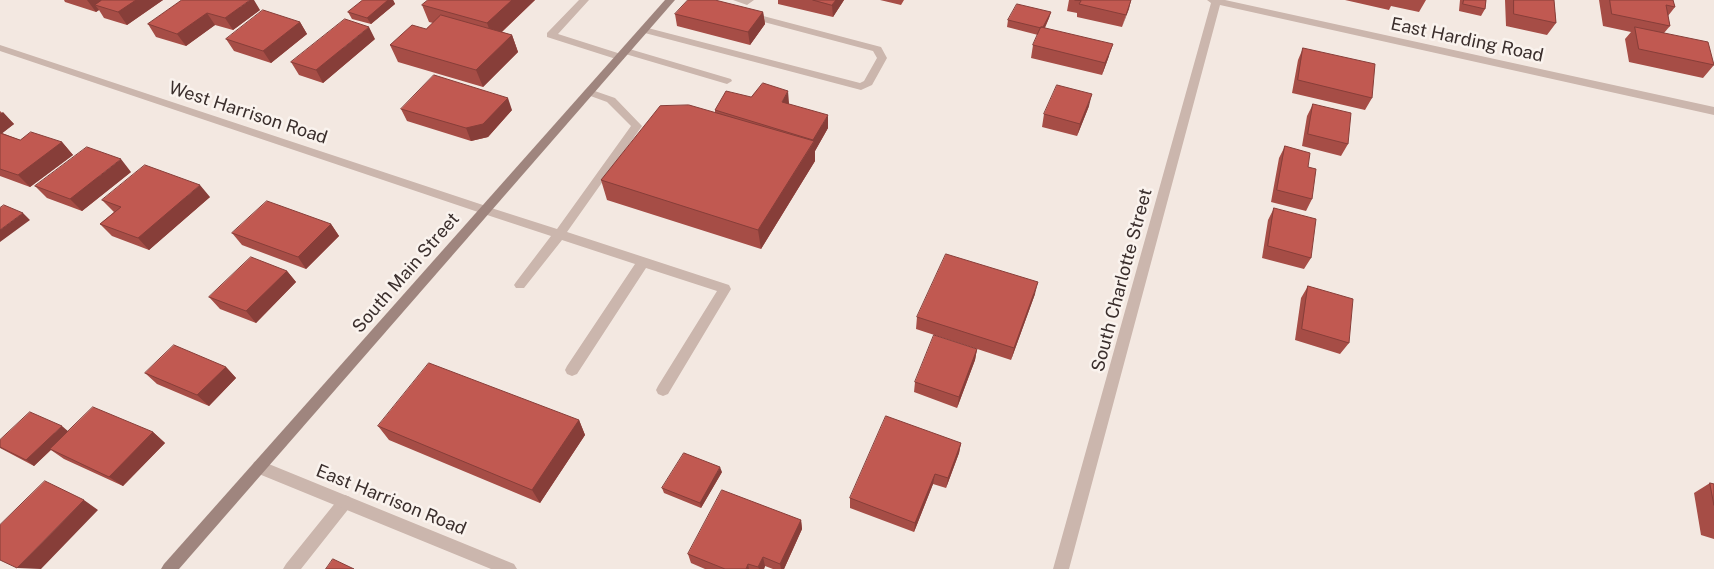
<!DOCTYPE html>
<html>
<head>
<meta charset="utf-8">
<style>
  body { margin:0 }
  canvas { display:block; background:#f3e8e1 }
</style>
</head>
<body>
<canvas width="1714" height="569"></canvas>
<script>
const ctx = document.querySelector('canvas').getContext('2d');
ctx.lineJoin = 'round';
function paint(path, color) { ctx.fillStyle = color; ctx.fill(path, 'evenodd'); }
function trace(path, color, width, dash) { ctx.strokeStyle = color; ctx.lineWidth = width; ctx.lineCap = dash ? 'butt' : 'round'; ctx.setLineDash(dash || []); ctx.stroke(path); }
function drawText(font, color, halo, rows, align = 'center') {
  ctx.font = font + ' "Public Sans",sans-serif'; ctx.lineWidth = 5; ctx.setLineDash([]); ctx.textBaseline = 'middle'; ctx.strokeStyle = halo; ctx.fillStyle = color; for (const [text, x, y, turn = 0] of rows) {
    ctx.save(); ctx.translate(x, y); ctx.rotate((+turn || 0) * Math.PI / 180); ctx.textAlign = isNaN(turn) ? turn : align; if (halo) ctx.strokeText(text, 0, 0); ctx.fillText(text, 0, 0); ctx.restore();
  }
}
const service = new Path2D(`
  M579 0H589L558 34 624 55V59H616L547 37V33Z
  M733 0H754L747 5Z
  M748 12 881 47 887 58 872 85 861 90 641 32 639 30 644 27 860 83 864 81 877 58 873 51 745 17 743 15Z
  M626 48 731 79 732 81 727 84 622 53 621 51Z
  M589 89 615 98 642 126 567 232 729 285 731 289 668 394 663 396 658 394 656 390 658 386 717 291 646 268 577 374 572 376 567 374 565 370 567 366 635 264 562 240 524 288H516L514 285 516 282 551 236 481 213 479 210 485 206 557 229 631 126 607 102 585 94 584 92 585 90Z
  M345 495 350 497 352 502 350 507 301 569H283L286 564 340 497Z`);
const minor = new Path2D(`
  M1207 0H1225L1714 107V115L1220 5 1069 569H1053L1211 3Z
  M0 45 489 207 491 210 485 214 481 213 0 51Z
  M259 460 514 564 517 569H491L254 472 252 467 254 462Z`);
const secondary = new Path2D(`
  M665 0H675L179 569H161L164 564Z`);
const wall = new Path2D(`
  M64 0H163L127 25 104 18 99 10 96 12 65 2Z
  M182 0 260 10 233 30 215 25 186 46 156 37 148 24Z
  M363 0H393L395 4 371 24 352 19 348 12Z
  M428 0H535L502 32 512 35 518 52 483 87 398 62 390 45 426 29 433 23 429 22 422 5Z
  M778 0H844L833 17 778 4Z
  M880 0H904L901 5Z
  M1069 0H1131L1122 27 1077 17V13L1067 11Z
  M1345 0H1426L1419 12 1391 6 1389 10Z
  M1460 0H1486L1485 9 1481 16 1459 11Z
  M1505 0H1554L1556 23 1547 35 1506 26Z
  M1599 0H1673L1675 7 1668 16 1670 26 1664 33 1714 65 1703 78 1629 62 1625 39 1631 32 1603 26Z
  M763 12 765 24 750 45 677 26 675 14Z
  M1051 12 1049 18 1045 28 1109 56 1102 75 1031 58 1033 45 1038 35 1007 27 1008 20Z
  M300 22 307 34 271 63 234 51 226 39Z
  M375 39 323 83 299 75 291 62Z
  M1303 48 1372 98 1365 110 1292 93 1298 60Z
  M751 97 789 103V104L828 128 815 151V161L761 249 607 200 601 180 715 113V110Z
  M1313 104 1348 144 1341 156 1302 146 1307 116Z
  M1089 106 1077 136 1042 127 1044 114Z
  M401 109 512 110 488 137 471 141 407 121Z
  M0 111 14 124 2 133 20 140 62 142 73 155 30 187 0 176Z
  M1285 146 1308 167 1312 199 1306 211 1271 202 1279 158Z
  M131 172 82 211 47 198 35 186Z
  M210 197 149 250 112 236 100 224 114 212 102 200Z
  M1274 208 1311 258 1304 269 1262 258 1268 220Z
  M331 224 339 236 306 269 242 245 232 233Z
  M287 271 296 282 256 323 220 309 209 297Z
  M1308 286 1349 343 1340 354 1295 340 1301 298Z
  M1035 294 1011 360 916 329 917 317Z
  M977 349 975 360 957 408 914 392 915 382Z
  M226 367 236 378 209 406 157 384 145 373Z
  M579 420 585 435 540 503 389 440 378 426Z
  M68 431 153 432 165 443 123 486 64 459 51 450 34 466 0 448V440Z
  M961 443 959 453 946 488 933 484 914 532 850 508V498Z
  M722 472 701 508 664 493 662 488Z
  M1710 483 1714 484V539L1701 535 1694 493Z
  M801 520 802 529 784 569H773L765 566 764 569H705L691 563 688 554Z`);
const shadedWall = new Path2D(`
  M87 0H115L95 5 99 10 96 12Z
  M136 0H163L127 25 118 12Z
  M250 0H254L260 10 233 30 225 18Z
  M388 0H393L395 4 371 24 367 18Z
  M512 0H535L493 40 487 23Z
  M836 0H844L833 17 832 5Z
  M1131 0 1129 9 1122 27Z
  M763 12 765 24 750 45 748 32Z
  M1051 12 1049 18 1041 35 1042 29Z
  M207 13 215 25 186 46 177 34Z
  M300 22 307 34 271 63 263 51Z
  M369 27 375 39 323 83 316 70Z
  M512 35 518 52 483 87 476 70Z
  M1113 44 1109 56 1102 75 1105 63Z
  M788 91 789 103 783 115 782 102Z
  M1092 94 1089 106 1077 136 1080 124Z
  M508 98 512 110 488 137 471 141 466 128Z
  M3 112 14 124 0 135V114Z
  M828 115V128L815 151V161L761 249 758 230 814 142 813 140Z
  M62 142 73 155 30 187 18 175Z
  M121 159 131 172 82 211 70 199Z
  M200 185 210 197 149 250 138 238Z
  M23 213 30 220 0 242V230Z
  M331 224 339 236 306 269 298 257Z
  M287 271 296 282 256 323 246 311Z
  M1038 282 1035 294 1011 360 1014 348Z
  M977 349 975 360 957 408 959 397Z
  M226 367 236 378 209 406 197 395Z
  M579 420 585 435 540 503 532 490Z
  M62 426 69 432 34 466 26 460Z
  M153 432 165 443 123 486 109 477Z
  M961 443 959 453 946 488 948 478Z
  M720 467 722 472 701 508 700 503Z
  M935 474 933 484 914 532 915 523Z
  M84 500 98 510 41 569 17 568Z
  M801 520 802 529 784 569H781L780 564Z
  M763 557 765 566 764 569H759L758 567Z
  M748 564 749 569H746Z`);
const building = new Path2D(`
  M102 0H136L118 12 95 5Z
  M182 0H250L225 18 207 13 177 34 148 24Z
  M363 0H388L367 18 348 12Z
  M428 0H512L487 23 422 5Z
  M688 0H715L763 12 748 32 675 14Z
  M813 0H836L832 5Z
  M1075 0H1131L1126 15 1079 4 1081 1Z
  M1464 0H1486L1485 9 1463 4Z
  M1514 0H1554L1556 23 1514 14Z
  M1610 0H1673L1675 7 1666 5 1670 26 1612 14Z
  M1017 4 1051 12 1043 27H1041V28L1008 20Z
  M263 10 300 22 263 51 226 39Z
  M441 15 512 35 476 70 390 45 412 25 426 29Z
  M345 19 369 27 316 70 291 62Z
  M1041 27 1113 44 1105 63 1033 45Z
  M1635 27 1708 42 1714 65 1639 49Z
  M1303 48 1375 64 1372 98 1298 80Z
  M434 75 508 98 483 124 466 128 401 109Z
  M763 83 788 91 782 102 828 115 813 140 715 110 726 91 751 97Z
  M1057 85 1092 94 1080 124 1044 114Z
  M1313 104 1351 113 1348 144 1308 134Z
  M689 105 814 141 758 230 601 180 660 106Z
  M31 132 62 142 18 175 0 169V133L20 140Z
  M1285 146 1310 153 1308 167 1316 169 1312 199 1277 190Z
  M87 147 121 159 70 199 35 186Z
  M145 165 200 185 138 238 100 224 121 207 102 200Z
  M267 201 331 224 298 257 232 233Z
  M4 205 23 213 0 230V208Z
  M1274 208 1316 219 1311 258 1268 246Z
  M946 254 1038 282 1014 348 917 317Z
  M251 257 287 271 246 311 209 297Z
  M1308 286 1353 299 1349 343 1302 329Z
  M934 335 977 349 959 397 915 382Z
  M174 345 226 367 197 395 145 373Z
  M429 363 579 420 532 490 378 426Z
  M93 407 153 432 109 477 50 449Z
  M30 412 62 426 26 460 0 447V440Z
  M886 416 961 443 948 478 935 474 915 523 850 498Z
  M684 453 720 467 700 503 662 488Z
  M45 481 84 500 17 568 0 560V525Z
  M1710 483 1714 484V505Z
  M722 490 801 520 780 564 763 557 758 567 748 564 746 569H725L688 554Z
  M333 559 354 569H326Z`);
const streetNames = [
  ["East Harding Road",1467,40,12],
  ["West Harrison Road",248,113,18],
  ["South Main Street",406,273,-49],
  ["South Charlotte Street",1122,280,-75],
  ["East Harrison Road",391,500,22]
];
paint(service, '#cbb6ad');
paint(minor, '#cbb6ad');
paint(secondary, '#9f857e');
paint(wall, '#a64d46');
paint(shadedWall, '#873e39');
paint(building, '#c15951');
trace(building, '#873e39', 1);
drawText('18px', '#3a2e2c', '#faf3ee', streetNames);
</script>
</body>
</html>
